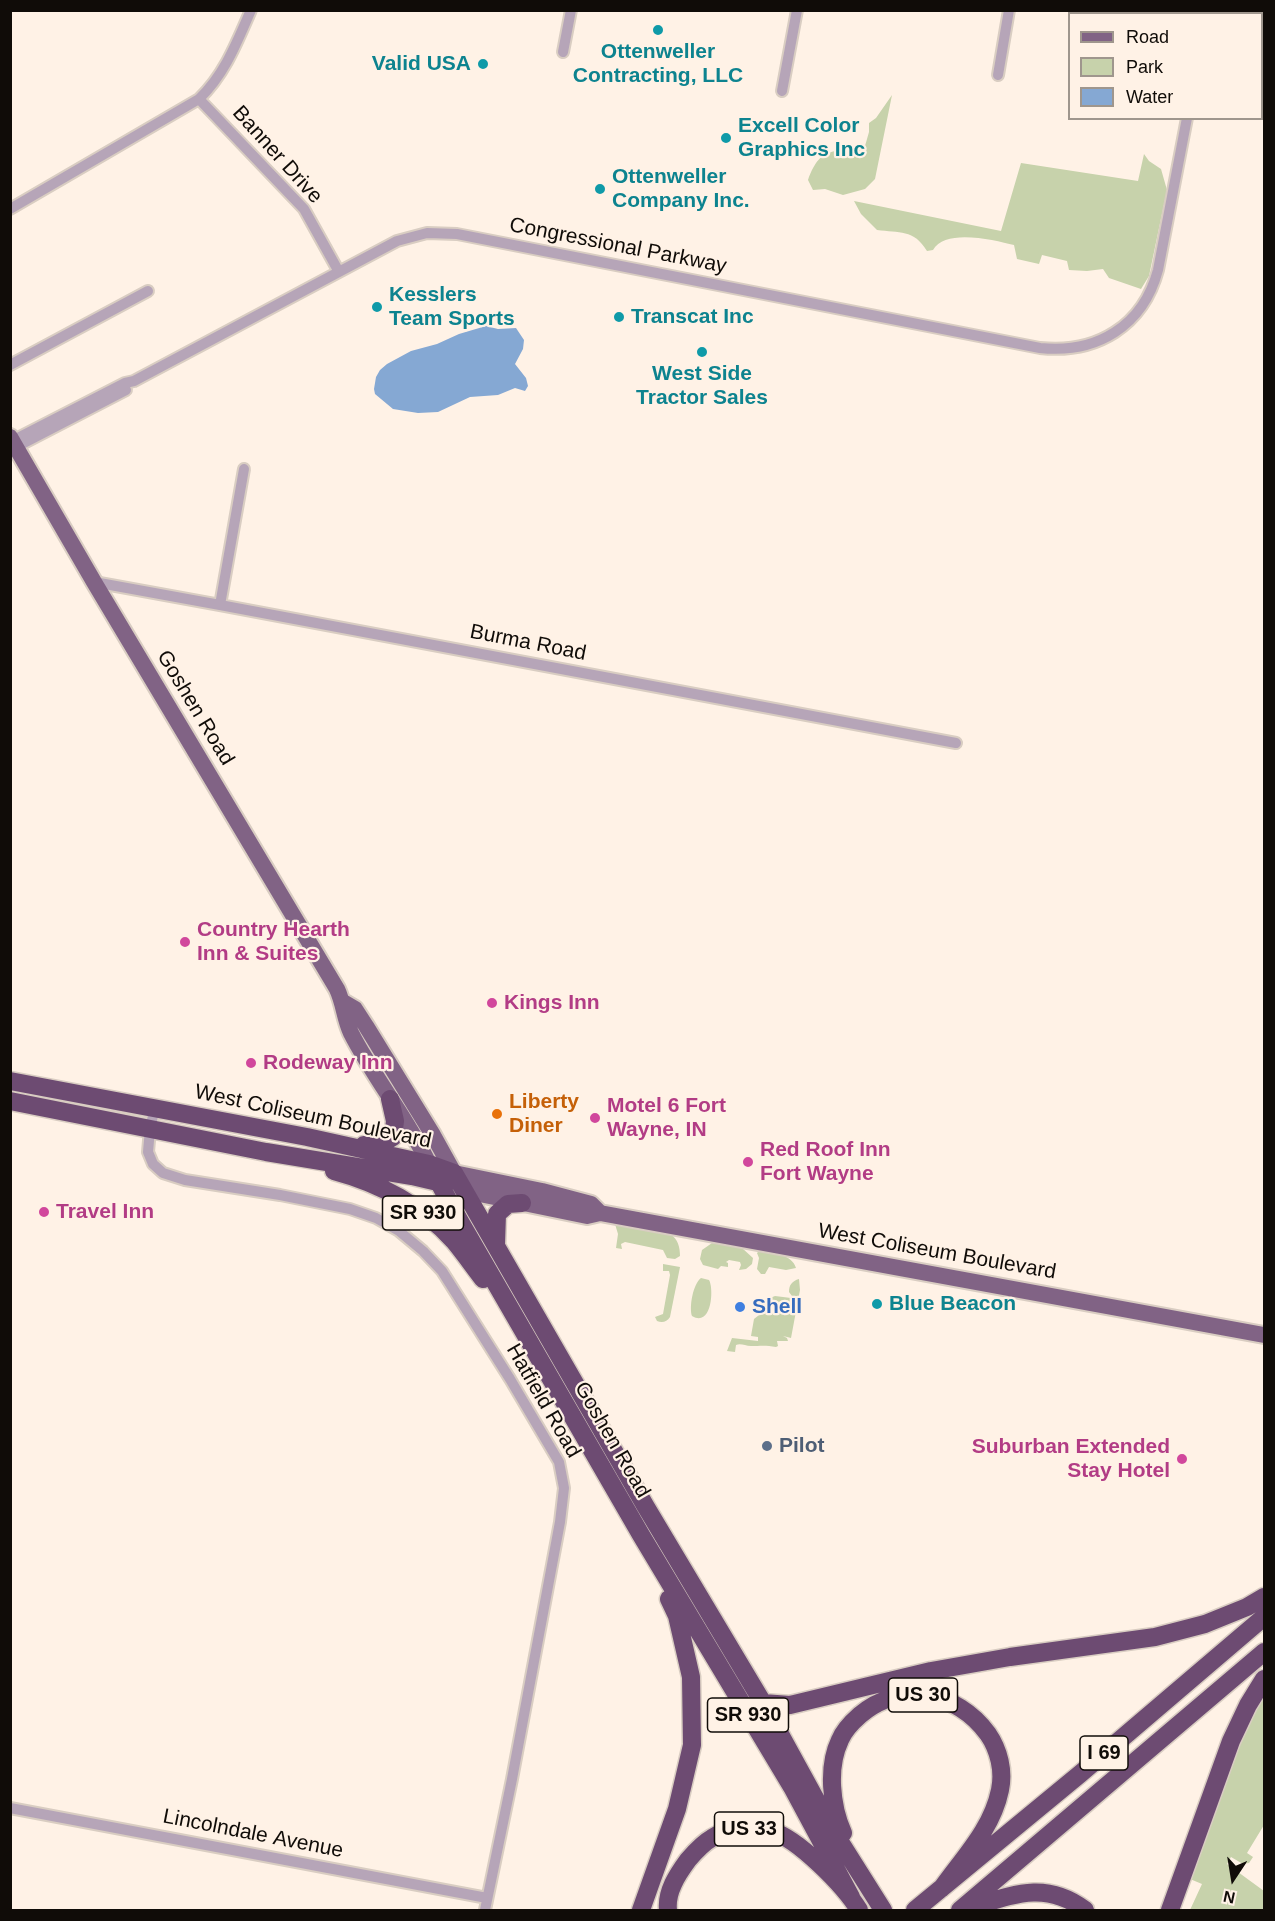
<!DOCTYPE html>
<html>
<head>
<meta charset="utf-8">
<style>
  body { margin:0 }
  #map { position:relative; width:1275px; height:1921px; overflow:hidden; background:#fff2e6; font-family:Helvetica,sans-serif }
  canvas { display:block }
  .frame { position:absolute; inset:0; border:12px solid #100c08; pointer-events:none }
  .legend { position:absolute; left:1068px; top:12px; width:195px; height:108px; box-sizing:border-box; background:#fff2e6; border:2px solid #9f968d; margin:0; padding:8px 10px; list-style:none; font-size:18px; color:#100c08 }
  .legend li { display:flex; align-items:center; gap:12px; height:30px }
  .legend b { width:30px; border:2px solid #9f968d }
  .north { position:absolute; left:1203px; top:1849px; width:60px; height:60px; -webkit-text-stroke:4px #fff2e6; paint-order:stroke; rotate:192deg; font-size:16px; font-weight:700; line-height:24px; text-align:center; color:#100c08 }
  .north::after { content:''; display:block; margin:auto; width:21px; height:27px; background:#100c08; clip-path:polygon(50% 0,100% 100%,50% 72%,0 100%) }
</style>
</head>
<body>
<div id="map">
<canvas width="1275" height="1921"></canvas>
<div class="frame"></div>
<ul class="legend">
<li><b style="height:8px;background:#816385"></b>Road</li>
<li><b style="height:16px;background:#c7d2ab"></b>Park</li>
<li><b style="height:16px;background:#85a8d3"></b>Water</li>
</ul>
<div class="north">N</div>
</div>
<script>
const ctx = document.querySelector('canvas').getContext('2d');
ctx.lineJoin = 'round';
function paint(path, color) { ctx.fillStyle = color; ctx.fill(path, 'evenodd'); }
function trace(path, color, width, dash) { ctx.strokeStyle = color; ctx.lineWidth = width; ctx.lineCap = dash ? 'butt' : 'round'; ctx.setLineDash(dash || []); ctx.stroke(path); }
function drawText(font, color, halo, rows, align = 'center') {
  ctx.font = font + ' Helvetica,sans-serif'; ctx.lineWidth = 4.5; ctx.setLineDash([]); ctx.textBaseline = 'middle'; ctx.strokeStyle = halo; ctx.fillStyle = color; for (const [text, x, y, turn = 0] of rows) {
    ctx.save(); ctx.translate(x, y); ctx.rotate((+turn || 0) * Math.PI / 180); ctx.textAlign = isNaN(turn) ? turn : align; if (halo) ctx.strokeText(text, 0, 0); ctx.fillText(text, 0, 0); ctx.restore();
  }
}
const green = new Path2D(`
  M892 95 875 179 865 189 843 195 825 189 813 190 808 180C822 142 835 155 865 146L869 132V123L876 118Z
  M1144 154 1149 161 1161 169 1167 190 1149 276 1141 289 1109 278 1103 269 1087 271 1069 270 1067 261 1042 255 1039 264 1017 259 1014 245C994 240 945 228 933 250L927 251C914 229 899 233 877 230L861 214 854 201 1001 231 1021 163 1138 181Z
  M615 1224 670 1234C678 1239 680 1247 680 1256L675 1259 667 1258 663 1250 625 1242 621 1244 622 1249 616 1248 618 1234Z
  M712 1243 742 1248 753 1258 752 1264 746 1269 739 1270 741 1265 740 1262 729 1260 726 1262 728 1263V1267L721 1266 718 1269 703 1265 700 1259 702 1250Z
  M759 1251C773 1253 792 1254 796 1268L786 1270 769 1267 765 1274H761L757 1269 759 1258 757 1253Z
  M663 1264 680 1267 670 1317C667 1322 662 1323 657 1321L655 1317 663 1314 670 1275 669 1271H663Z
  M701 1278 709 1280C714 1288 712 1328 692 1316 689 1307 693 1284 701 1278Z
  M799 1279 800 1290 791 1338 783 1336 787 1338 788 1341H777L778 1346 776 1347C766 1345 760 1346 751 1346 745 1346 741 1343 736 1345L735 1352 727 1351 732 1338 758 1341V1337L751 1336 754 1319 769 1307 768 1302 770 1298 775 1296 791 1298 792 1296 789 1292C789 1285 792 1281 799 1279Z
  M1264 1691V1825L1247 1853 1253 1857 1249 1863 1243 1864 1231 1857 1227 1864 1264 1891V1910H1190L1202 1884 1190 1879 1237 1747Z`);
const water = new Path2D(`
  M486 326 498 329 516 328 524 340 523 349 515 364 526 378 528 386 525 391 515 388 498 395 470 397 438 412 418 413 393 409 375 394 374 389 376 377 380 370 387 364 411 351 437 344 459 334Z`);
const street = new Path2D(`
  M1208 14 1209 10
  M563 52 571 10
  M998 75 1009 10
  M782 91 797 10
  M199 99 304 209 339 272
  M10 209 199 99C225 74 237 42 251 10
  M10 365 148 291
  M12 441 125 383 134 381 397 241 427 233 457 234 1040 348C1097 354 1143 326 1158 270L1187 118
  M16 447 126 390
  M94 582 220 605 956 743
  M220 605 244 469
  M155 1107 150 1129 148 1152 153 1164 163 1173 185 1180 280 1195 350 1209 376 1218 399 1231 423 1251 442 1271 510 1379 559 1462 564 1488 560 1522 512 1779 485 1910
  M10 1808 487 1898`);
const primary = new Path2D(`
  M10 437 94 582 337 989C344 1004 344 1018 351 1033 374 1078 407 1118 429 1164
  M343 1002 355 1009 366 1026 433 1135 454 1173 542 1191 591 1204 600 1213
  M465 1191 587 1216 600 1213 1264 1335`);
const highway = new Path2D(`
  M10 1081 307 1137 429 1164 454 1173 646 1507 763 1703 832 1829 883 1910
  M10 1101 266 1152 412 1176 446 1184
  M364 1145 382 1144 393 1137 395 1121 390 1099
  M429 1164 458 1218 641 1535 792 1787 851 1897
  M334 1171C379 1183 423 1206 454 1241 464 1253 473 1266 483 1279
  M496 1245 497 1214 508 1204 522 1203
  M763 1703 790 1705 931 1671 1010 1657 1155 1637 1205 1624 1247 1607 1264 1597
  M843 1833C831 1806 827 1767 840 1740 844 1730 852 1722 860 1715 900 1681 957 1691 988 1734 999 1750 1004 1771 1000 1790 992 1829 964 1857 942 1888
  M967 1909C1010 1896 1044 1879 1085 1910
  M641 1910 677 1809 692 1745 691 1677 677 1616 669 1599
  M668 1910C666 1892 677 1875 688 1860 694 1853 703 1843 712 1838 727 1828 753 1827 771 1831 798 1838 845 1887 859 1910
  M915 1910 1080 1774 1264 1617
  M960 1910 1264 1652
  M1170 1910 1231 1741 1248 1705 1264 1679`);
const markers = [
  [658,30,6,"#0f9aa8"],
  [483,64,6,"#0f9aa8"],
  [726,138,6,"#0f9aa8"],
  [600,189,6,"#0f9aa8"],
  [377,307,6,"#0f9aa8"],
  [619,317,6,"#0f9aa8"],
  [702,352,6,"#0f9aa8"],
  [185,942,6,"#d1479c"],
  [492,1003,6,"#d1479c"],
  [251,1063,6,"#d1479c"],
  [497,1114,6,"#e8710a"],
  [595,1118,6,"#d1479c"],
  [748,1162,6,"#d1479c"],
  [44,1212,6,"#d1479c"],
  [877,1304,6,"#0f9aa8"],
  [740,1307,6,"#3f7fe0"],
  [767,1446,6,"#5c6f8a"],
  [1182,1459,6,"#d1479c"]
];
const shields = [
  [423,1213,81],
  [923,1695,69],
  [748,1715,81],
  [1104,1753,48],
  [749,1829,69]
];
const shieldNames = [
  ["SR 930",423,1213],
  ["US 30",923,1695],
  ["SR 930",748,1715],
  ["I 69",1104,1753],
  ["US 33",749,1829]
];
const cultureNames = [
  ["Ottenweller",658,52,"center"],
  ["Contracting, LLC",658,76,"center"],
  ["Valid USA",471,64,"right"],
  ["Excell Color",738,126],
  ["Graphics Inc",738,150],
  ["Ottenweller",612,177],
  ["Company Inc.",612,201],
  ["Kesslers",389,295],
  ["Team Sports",389,319],
  ["Transcat Inc",631,317],
  ["West Side",702,374,"center"],
  ["Tractor Sales",702,398,"center"],
  ["Blue Beacon",889,1304]
];
const streetNames = [
  ["Banner Drive",277,155,48],
  ["Congressional Parkway",618,246,11],
  ["Burma Road",528,643,11],
  ["Goshen Road",195,708,59],
  ["West Coliseum Boulevard",313,1117,12],
  ["West Coliseum Boulevard",937,1252,10],
  ["Hatfield Road",543,1401,60],
  ["Goshen Road",612,1440,60],
  ["Lincolndale Avenue",253,1834,11]
];
const hotelNames = [
  ["Country Hearth",197,930],
  ["Inn & Suites",197,954],
  ["Kings Inn",504,1003],
  ["Rodeway Inn",263,1063],
  ["Motel 6 Fort",607,1106],
  ["Wayne, IN",607,1130],
  ["Red Roof Inn",760,1150],
  ["Fort Wayne",760,1174],
  ["Travel Inn",56,1212],
  ["Suburban Extended",1170,1447,"right"],
  ["Stay Hotel",1170,1471,"right"]
];
const foodNames = [
  ["Liberty",509,1102],
  ["Diner",509,1126]
];
const shopNames = [
  ["Shell",752,1307]
];
const serviceNames = [
  ["Pilot",779,1446]
];
paint(green, '#c7d2ab');
paint(water, '#85a8d3');
trace(street, '#d9cdc2', 14);
trace(primary, '#d9cdc2', 20);
trace(highway, '#d9cdc2', 21);
trace(street, '#b6a5b8', 10);
trace(primary, '#816385', 16);
trace(highway, '#6d4b72', 18);
for (const [x, y, r, color] of markers) { const dot = new Path2D(); dot.arc(x, y, r, 0, 2 * Math.PI); ctx.fillStyle = color; ctx.fill(dot); trace(dot, '#fff2e6', 2); }
for (const [x, y, w] of shields) { const box = new Path2D(); box.roundRect(x - w / 2, y - 17, w, 34, 4.5); ctx.fillStyle = '#fff2e6'; ctx.fill(box); trace(box, '#100c08', 1.5); }
drawText('bold 20px', '#100c08', null, shieldNames);
drawText('bold 21px', '#0d838f', '#fff2e6', cultureNames, 'left');
drawText('21px', '#100c08', '#fff2e6', streetNames);
drawText('bold 21px', '#b23c85', '#fff2e6', hotelNames, 'left');
drawText('bold 21px', '#c56008', '#fff2e6', foodNames, 'left');
drawText('bold 21px', '#366cbe', '#fff2e6', shopNames, 'left');
drawText('bold 21px', '#4e5e75', '#fff2e6', serviceNames, 'left');
</script>
</body>
</html>
